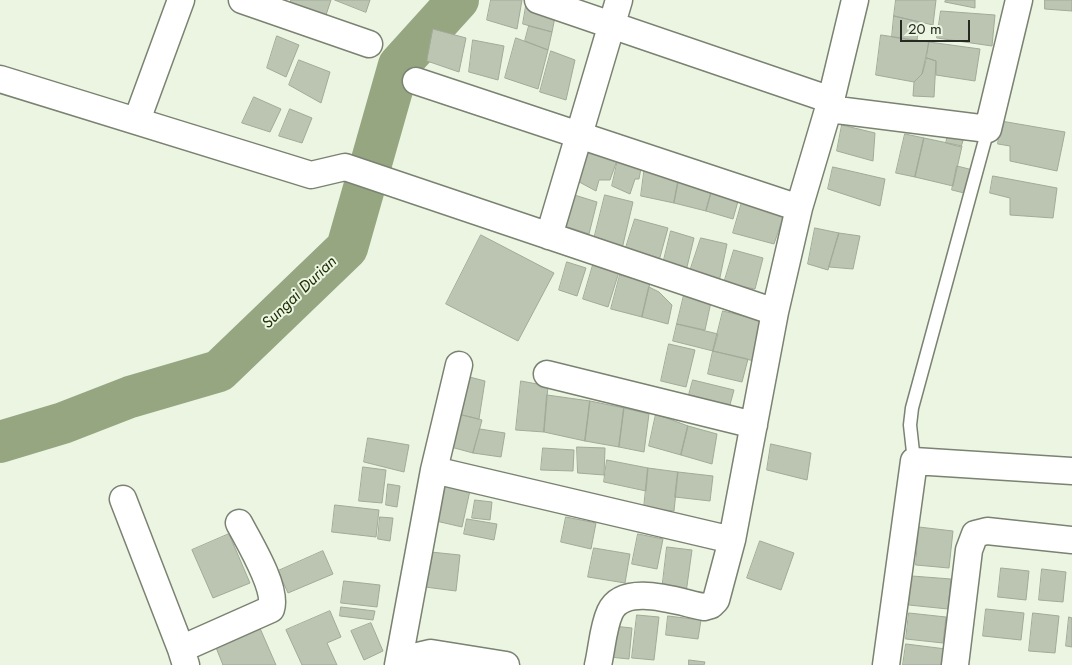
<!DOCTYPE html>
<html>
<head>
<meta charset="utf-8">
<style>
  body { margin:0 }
  #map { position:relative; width:1072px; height:665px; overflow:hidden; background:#ecf5e2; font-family:Jost,sans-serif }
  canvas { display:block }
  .scale { position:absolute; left:900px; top:20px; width:70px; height:22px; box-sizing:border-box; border:2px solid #262a23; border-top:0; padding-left:6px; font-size:15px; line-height:18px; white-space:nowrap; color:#262a23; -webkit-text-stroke:4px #ecf5e2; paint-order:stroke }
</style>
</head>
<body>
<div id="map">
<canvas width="1072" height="665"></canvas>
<div class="scale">20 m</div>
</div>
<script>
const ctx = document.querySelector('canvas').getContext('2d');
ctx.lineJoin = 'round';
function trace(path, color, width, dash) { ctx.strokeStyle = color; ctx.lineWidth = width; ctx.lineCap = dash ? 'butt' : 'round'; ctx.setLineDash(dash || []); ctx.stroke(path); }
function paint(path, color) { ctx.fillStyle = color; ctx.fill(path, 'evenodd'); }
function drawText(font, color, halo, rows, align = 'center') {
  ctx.font = font + ' Jost,sans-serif'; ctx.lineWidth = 4; ctx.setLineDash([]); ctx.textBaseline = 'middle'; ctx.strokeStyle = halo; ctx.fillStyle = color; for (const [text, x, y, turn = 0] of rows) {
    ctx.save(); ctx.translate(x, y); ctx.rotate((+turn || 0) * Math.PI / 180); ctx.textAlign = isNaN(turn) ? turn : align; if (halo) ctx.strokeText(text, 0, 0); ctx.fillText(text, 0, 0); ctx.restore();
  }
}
const river = new Path2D(`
  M0 442 63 423 130 397 219 371 347 248 399 65 458 0`);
const building = new Path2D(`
  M291 0H331L324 21 291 10Z
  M335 0H370L366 12Z
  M491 0H522L517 29 487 20Z
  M527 0 557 7 552 32 523 24Z
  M896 0H936L933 25 894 16Z
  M946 0H975V8L945 2Z
  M1045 0H1072V11L1045 9Z
  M941 11 995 15 992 46 937 38Z
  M894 16 919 22 917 41 892 37Z
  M529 26 552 32 548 50 525 41Z
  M433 29 466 38 459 72 427 61Z
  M881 35 929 42 922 74 914 82 876 75Z
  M277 36 299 45 286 77 267 68Z
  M516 38 548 50 538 89 505 78Z
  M473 40 504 46 498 80 469 72Z
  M929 42 980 49 975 81 936 75V61L927 58Z
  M551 51 575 60 566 100 540 92Z
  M927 58 936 61 934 97 913 96 914 82 922 74Z
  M299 60 330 72 321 103 289 85Z
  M254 97 281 109 270 132 242 123Z
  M290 109 312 118 302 143 279 136Z
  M1001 121 1065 132 1057 171 1010 161V146L998 144Z
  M842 125 875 133 873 161 837 151Z
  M950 127 966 131 961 147 946 143Z
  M905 134 924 138 915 177 896 173Z
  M924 138 962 146 953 186 915 177Z
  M581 142 619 155 610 180H599L596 191 570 177Z
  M619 155 642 163 639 179H635L630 194 612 186Z
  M645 165 679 177 674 203 641 196Z
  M957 166 973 170 968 194 952 190Z
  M833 167 885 179 880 206 828 189Z
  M993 176 1057 188 1053 218 1010 215V198L990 193Z
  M679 177 713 186 706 211 674 203Z
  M713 186 740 194 733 219 706 211Z
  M568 193 597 202 589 234 558 224Z
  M605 195 633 202 622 249 593 243Z
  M744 195 786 209 774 244 733 233Z
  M635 219 668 228 657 268 623 257Z
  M815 228 839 233 828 270 808 264Z
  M671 231 694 238 686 271 663 264Z
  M839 233 860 236 853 269 829 267Z
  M481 235 554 273 518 341 446 304Z
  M701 238 727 244 719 282 689 274Z
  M734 250 763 258 755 289 724 283Z
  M567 262 586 268 577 296 559 290Z
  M593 265 619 272 608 307 583 299Z
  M620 275 650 283 642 317 611 309Z
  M649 287 659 292 672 305 668 324 642 317Z
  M684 295 711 302 705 330 677 324Z
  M723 311 764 321 754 361 713 351Z
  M677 324 718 334 713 351 673 341Z
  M669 344 695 350 686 387 661 381Z
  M713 351 748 359 742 382 708 374Z
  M462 375 485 381 479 419 458 414Z
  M693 380 734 390 728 412 687 402Z
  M521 381 548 386 544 432 516 430Z
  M547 395 590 401 585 441 544 432Z
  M590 401 624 408 619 447 585 441Z
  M624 408 649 414 644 452 619 447Z
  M458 414 482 420 473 453 447 446Z
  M656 414 688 426 681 455 649 446Z
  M688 426 717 434 712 464 681 455Z
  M480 429 505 433 501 457 473 453Z
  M368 438 409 445 404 472 364 462Z
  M771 444 811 453 807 480 767 470Z
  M577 447 605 448 604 475 578 473Z
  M543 448 574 450 573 471 541 470Z
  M607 460 648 468 646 491 604 482Z
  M363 467 386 470 382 503 359 501Z
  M648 468 678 472 674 511 644 508Z
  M678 472 713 476 710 501 675 497Z
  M445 481 471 486 462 527 436 521Z
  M388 484 400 486 397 507 386 505Z
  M475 500 492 502 490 520 472 518Z
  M335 505 379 510 376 537 332 532Z
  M380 517 393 518 390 541 378 539Z
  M566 517 596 523 591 549 561 542Z
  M467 519 497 524 494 540 464 534Z
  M919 527 953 531 949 568 916 565Z
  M229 534 250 583 213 598 192 550Z
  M638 534 663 539 657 569 632 564Z
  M760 541 794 553 781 590 747 578Z
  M667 547 692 550 686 593 662 590Z
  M594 548 630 554 625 583 588 577Z
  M323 551 333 574 288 593 278 571Z
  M421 551 460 555 456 591 417 586Z
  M1001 568 1029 571 1026 600 998 597Z
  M1042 569 1066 572 1063 602 1039 600Z
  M912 576 951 579 948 609 909 605Z
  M344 581 380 585 377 607 341 603Z
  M341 607 375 611 373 620 340 616Z
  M986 609 1024 613 1021 640 983 636Z
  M330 611 341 637 327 643 337 665H302L286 630Z
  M909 613 946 617 943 643 906 639Z
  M1033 613 1059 616 1055 653 1029 651Z
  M637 615 659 617 654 660 632 658Z
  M668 616 701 620 698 639 666 635Z
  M1069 617 1072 618V647L1066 646Z
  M371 623 383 651 364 660 351 631Z
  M259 626 276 665H223L215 645Z
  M613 626 632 628 629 659 609 657Z
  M906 644 946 649 945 665H903Z
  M689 660 705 662 704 665H689Z`);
const lane = new Path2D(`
  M914 461 910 425 912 408 988 129`);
const street = new Path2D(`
  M242 0 369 44
  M538 0 831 100
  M0 79 311 175 345 167 775 312
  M416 81 799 208
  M829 109 988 129 1019 0
  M137 120 181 0
  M549 236 619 0
  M547 374 754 425
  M434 470 732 540
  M123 499 181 649
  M186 665 181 649 271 609C278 589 249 542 239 523
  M398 665 434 470 459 365
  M406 665 418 656 431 653 506 665
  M598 665C602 648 603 627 610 612 624 582 678 602 704 607L711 605 716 600 732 540 775 312 799 208 831 100 855 0
  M886 665 914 461 1072 471
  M955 665 969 550 975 534 987 531 1072 540`);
const waterNames = [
  ["Sungai Durian",300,293,-44]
];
trace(river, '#95a680', 42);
paint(building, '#bcc4b2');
trace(building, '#a1aa98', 1);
trace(lane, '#7a8271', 15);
trace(street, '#7a8271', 29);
trace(lane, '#fff', 12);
trace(street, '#fff', 26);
drawText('italic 16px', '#203004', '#ecf5e2', waterNames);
</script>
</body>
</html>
